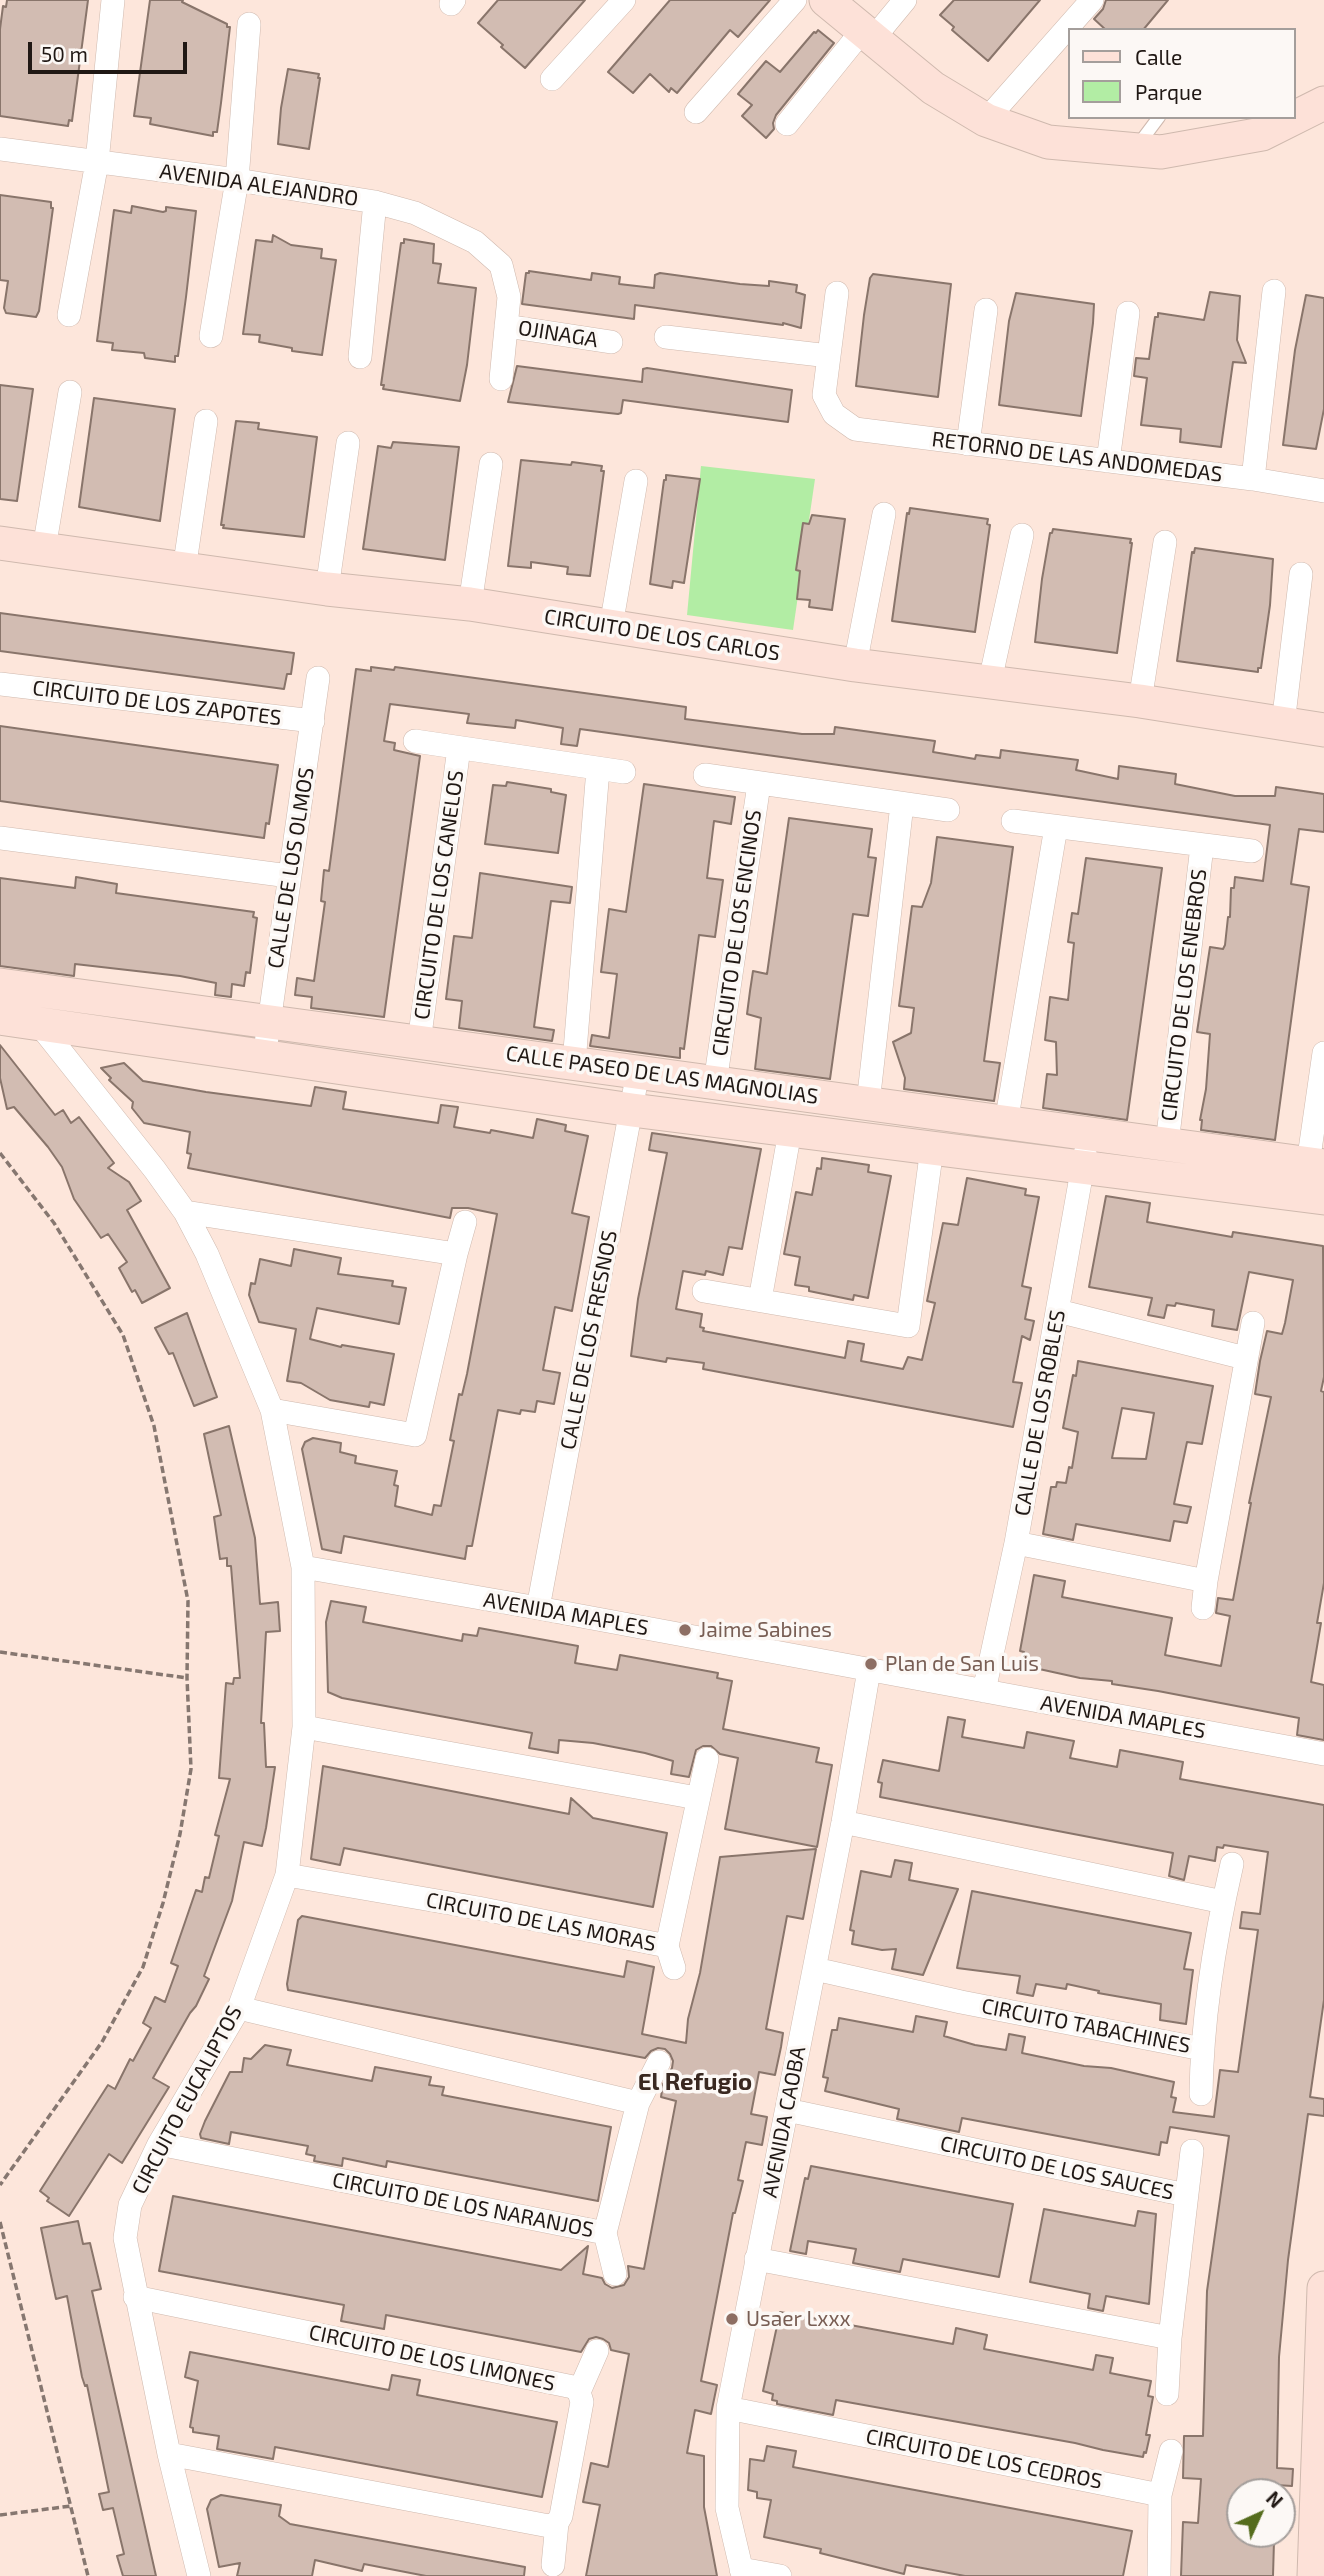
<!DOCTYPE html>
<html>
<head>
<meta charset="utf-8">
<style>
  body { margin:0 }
  #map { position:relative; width:1324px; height:2576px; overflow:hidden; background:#fde6db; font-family:"Exo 2",sans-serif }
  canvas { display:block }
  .legend { position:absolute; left:1068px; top:28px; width:228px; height:91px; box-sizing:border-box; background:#fcf8f5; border:2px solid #a49e9b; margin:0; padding:9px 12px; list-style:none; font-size:21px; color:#201814 }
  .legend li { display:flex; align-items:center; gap:14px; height:35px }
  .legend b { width:35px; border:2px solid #a49e9b }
  .north { position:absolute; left:1226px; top:2478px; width:70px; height:70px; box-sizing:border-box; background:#fcf8f5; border:2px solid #a49e9b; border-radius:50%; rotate:45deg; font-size:19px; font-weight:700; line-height:28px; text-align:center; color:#201814 }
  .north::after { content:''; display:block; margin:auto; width:24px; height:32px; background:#556c1d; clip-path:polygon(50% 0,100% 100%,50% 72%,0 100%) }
  .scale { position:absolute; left:28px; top:42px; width:159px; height:32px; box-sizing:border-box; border:4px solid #201814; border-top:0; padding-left:9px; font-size:21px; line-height:24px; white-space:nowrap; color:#201814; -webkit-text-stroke:5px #fcf8f5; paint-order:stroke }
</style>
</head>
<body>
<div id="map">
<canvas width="1324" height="2576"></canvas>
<ul class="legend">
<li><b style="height:9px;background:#fde1d8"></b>Calle</li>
<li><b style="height:19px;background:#b2eda4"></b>Parque</li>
</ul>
<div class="north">N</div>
<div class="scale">50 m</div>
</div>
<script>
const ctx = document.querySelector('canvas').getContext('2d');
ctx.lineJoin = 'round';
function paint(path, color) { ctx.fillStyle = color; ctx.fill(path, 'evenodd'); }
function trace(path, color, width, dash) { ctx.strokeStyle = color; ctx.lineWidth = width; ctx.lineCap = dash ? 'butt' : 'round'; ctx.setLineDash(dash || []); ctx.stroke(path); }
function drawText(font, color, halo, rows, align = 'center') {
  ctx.font = font + ' "Exo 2",sans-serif'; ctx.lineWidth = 7; ctx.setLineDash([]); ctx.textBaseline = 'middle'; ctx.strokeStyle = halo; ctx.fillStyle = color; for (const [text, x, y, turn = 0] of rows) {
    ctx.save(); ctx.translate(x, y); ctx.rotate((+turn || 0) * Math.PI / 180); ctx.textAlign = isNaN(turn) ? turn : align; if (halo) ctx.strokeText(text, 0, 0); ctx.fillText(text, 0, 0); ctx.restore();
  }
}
const green = new Path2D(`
  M701 466 815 479 793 630 687 615Z`);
const building = new Path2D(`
  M7 0H88L72 121 69 120 68 126 0 116V29L3 6 6 7Z
  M150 0H183L182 2 227 24V27H230L221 103 217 132H213V136L150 124 151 118 134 116Z
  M498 0H585L525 68 501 47 503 45 478 23Z
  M670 0H770L738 37 730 30 677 93 671 88 669 92 650 74 633 93 608 72Z
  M954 0H1040L988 61 952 30 954 27 940 15Z
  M1106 0H1168L1143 30H1106L1094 19 1103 9Z
  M818 30 834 43 776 115 773 123 774 129 766 138 742 116 752 105 738 94 766 61 780 72 814 32 816 33Z
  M288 69 319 74 318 78H320L309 149 278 144 281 108Z
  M0 195 51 202V208H53L39 311 36 317 6 313 4 308 8 281 0 280Z
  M132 206 163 212 166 211V207L196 211 186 297 178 356H175V362L145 358 144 353 112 350 113 343 97 341 114 210 131 213Z
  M273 235 291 245 322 249 321 258 336 260 322 355 292 351V348L259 342 260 335 243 334 256 240 272 242Z
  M404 239 434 244 433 263 441 264 438 283 476 288 467 365 460 401 383 389 384 385H381L401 243H404Z
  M529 271 591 280 592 273 620 277 619 284 654 288 655 275 660 273 740 284 769 286V281L797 285 796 292 805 295 801 328 783 323V325L635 305 634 319 522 304 526 273H529Z
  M873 274 951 284 938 397 856 386 864 315 870 278Z
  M1210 292 1240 296 1237 340 1246 363 1233 362 1221 447 1180 442 1181 429 1141 425 1147 378 1134 376 1136 358 1149 359 1155 317H1158V313L1204 320Z
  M1016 293 1094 304 1093 323 1081 416 999 405 1009 321Z
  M1306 295 1324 298V409L1316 449 1283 445 1295 350Z
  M517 366 642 382 643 369 647 368 792 390 788 422 623 400 621 413 618 414 508 402Z
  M0 385 33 389 17 501 0 499Z
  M94 398 175 409 160 521 79 507Z
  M236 421 259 423 258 429 317 437 304 537 223 528 224 525H221Z
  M393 442 459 447 445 560 363 549 378 446 391 448Z
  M521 460 571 465 572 462 602 466 601 471H604L590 576 567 574 568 567 531 562V568L508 566Z
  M666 475 700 479 684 583 673 581 672 588 650 584 664 480H666Z
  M910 508 988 519 987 524 990 525 975 632 892 621 907 513 909 514Z
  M812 515 845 519 832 610 809 607 810 600 797 599 800 571 796 570 803 523 809 524Z
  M1053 529 1131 539 1130 543H1132L1117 653 1035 642 1042 579 1050 533H1052Z
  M1195 548 1273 559 1270 605 1261 668H1258V672L1177 661 1192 552 1194 553Z
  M0 613 294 653 291 674H287L284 689 0 651Z
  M371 667 394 670 395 667 686 707 685 719 771 730 802 734H834L835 727 935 741 933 752 975 759 976 755 1000 758 1001 750 1078 760 1076 770 1118 779 1119 766 1176 774 1175 784 1235 796H1275L1276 787 1324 794V832L1299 829 1291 884 1309 887 1275 1140 1201 1130 1202 1120H1200L1206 1089 1210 1034 1197 1032 1210 947 1223 949 1225 945 1228 917H1230L1231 888H1234L1235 877 1263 881 1270 825 580 729 577 746 561 744 563 728 516 720 515 728 467 723 469 714 390 704 384 741 395 743 394 750 420 756 384 1017 311 1008 312 997 295 995 297 978 314 981 325 902 321 901 324 870 329 871 356 669 371 671Z
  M0 726 278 765 269 824 266 823 264 838 0 801Z
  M507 782 551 789V792L566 795 558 853 485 844 493 785 506 786Z
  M644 784 735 797 731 824 714 821 707 878 723 880 715 937 699 935 684 1049 680 1048V1058L590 1046 592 1035 609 1038 617 974 601 972 609 909 626 912Z
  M789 818 872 829 868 857 876 858 868 916 853 914 830 1079 755 1069 761 1018 747 1014 750 991 753 971 767 974Z
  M937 837 1013 847 984 1061 1000 1063 994 1101 904 1089 905 1078 893 1042 911 1033 914 1008 899 1006 912 906 922 907 931 883Z
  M1086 858 1162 868 1127 1120 1043 1108 1047 1074 1057 1075 1056 1042 1045 1040 1050 997 1068 1000 1074 943 1068 942 1072 913 1078 914Z
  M480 873 572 887 570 903 551 901 534 1027 554 1030 552 1041 459 1028 462 1001 446 999 454 936 472 938Z
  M76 877 117 884 116 893 254 912 253 917 257 918 250 973 246 972 244 986 232 984 231 997 215 995 216 983 180 976 75 964 74 976 0 966V878L75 888Z
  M0 1045 55 1115 63 1110 71 1123 79 1117 114 1163 108 1168 129 1182 141 1201 127 1210 170 1288 142 1303 135 1290 132 1292 119 1268 127 1262 108 1234 101 1238 74 1199 62 1167 48 1147 14 1107 7 1109 0 1078Z
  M124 1063 143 1081 206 1092 311 1106 315 1087 346 1092 343 1109 438 1123 441 1105 458 1107 454 1127 490 1133 491 1130 533 1138 537 1119 566 1125 565 1131 588 1136 572 1213 589 1217 572 1311 555 1307 543 1370 560 1373 554 1404 537 1401 535 1412 521 1410 520 1414 498 1410 472 1546H467L465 1559 344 1536 341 1553 322 1549 302 1449 305 1442 313 1438 341 1443 340 1452 356 1456 355 1463 397 1471 394 1485 398 1486 395 1506 432 1515 434 1505 441 1506 454 1441 450 1440 459 1394 462 1395 467 1374 497 1214 468 1208H452L450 1218 188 1168 191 1154 187 1153 190 1132 144 1123 132 1108 133 1102 109 1080 111 1078 101 1068Z
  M652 1133 761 1149 742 1249 729 1247 723 1275 706 1271 705 1275 683 1271 676 1309 702 1314 700 1327 704 1328 703 1331 845 1358 848 1341 864 1344 861 1361 903 1369 908 1357 922 1360 935 1303 927 1301 943 1223 958 1225 967 1178 1026 1189 1025 1195 1039 1197 1022 1286 1031 1288 1025 1319 1034 1321 1030 1340 1022 1336 1013 1382 1022 1383 1013 1427 703 1369 704 1363 667 1358 666 1362 631 1356 638 1299 667 1153 649 1150Z
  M822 1158 869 1165 868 1172 891 1176 868 1298 854 1295 853 1300 809 1291V1287L795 1285 800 1257 784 1254 796 1192 812 1195 817 1168 821 1169Z
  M1106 1196 1150 1203 1147 1222 1232 1237 1233 1232 1323 1246 1324 1377 1321 1391 1324 1392V1583L1317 1623H1321L1311 1682 1324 1685V1740L1297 1735 1299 1718 1158 1691 1112 1684V1681L1080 1678 1021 1665 1024 1652 1020 1651 1034 1575 1065 1581 1062 1597 1172 1618 1165 1655 1221 1666 1230 1616 1216 1613 1218 1598 1233 1600 1251 1503H1249L1271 1397 1255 1394 1260 1361 1267 1331 1282 1334 1285 1323 1293 1280 1249 1272 1237 1330 1212 1326 1214 1310 1176 1303 1175 1306 1167 1305 1164 1318 1148 1315 1152 1298 1089 1287Z
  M294 1249 341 1258 338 1274 393 1281 392 1286 406 1288 399 1324 317 1308 310 1339 341 1347 342 1345 394 1354 384 1405 370 1402 369 1407 330 1400 301 1383 287 1381 296 1329 259 1322 249 1295 251 1283 255 1284 260 1259 291 1266Z
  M187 1313 217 1397 194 1406 173 1353 169 1354 155 1328Z
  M1078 1361 1213 1386 1202 1444 1187 1442 1174 1504 1191 1507 1187 1523 1174 1521 1170 1541 1076 1524 1073 1540 1043 1534 1051 1487H1056L1057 1482 1066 1483 1069 1467 1072 1468 1078 1432 1063 1428 1073 1375 1076 1376ZM1122 1408 1154 1413 1146 1459 1112 1458Z
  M229 1426 255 1538 260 1604 278 1602 280 1631 266 1632 261 1723H264L266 1767H275L266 1828 262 1846 244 1842 232 1901 204 1976 209 1979 196 2006 190 2013 153 2078 169 2087 122 2163 109 2154 69 2216 47 2201 49 2198 40 2191 108 2085 115 2089 130 2059 133 2061 151 2028 143 2023 155 1997 165 2002 178 1966 171 1963 196 1890 202 1892 205 1877 209 1878 219 1836 215 1835 230 1779 219 1778 226 1683 233 1684 234 1678H240L231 1566H227V1558L220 1559 214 1517 221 1515 204 1434Z
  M331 1601 366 1607 363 1622 462 1641 463 1634 477 1636 479 1628 578 1646 575 1663 617 1670 620 1655 718 1673 717 1678 732 1681 723 1729 819 1748 816 1762 832 1765 817 1847 725 1829 738 1758 720 1754 711 1746H703L696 1750 689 1777 671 1774 673 1761 645 1753 593 1743 559 1740 558 1753 529 1748 532 1733 342 1698 328 1692 326 1622Z
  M948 1717 965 1720 962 1737 1024 1748 1027 1732 1074 1741 1070 1758 1117 1767 1120 1750 1168 1759 1183 1762 1180 1779 1324 1805V2000L1310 2097 1324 2099V2116L1308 2114 1288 2260 1279 2357 1277 2468 1293 2469 1292 2486 1276 2485V2492H1240V2534L1259 2536V2540L1274 2541 1273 2576H1181L1183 2522 1198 2523 1201 2479 1183 2478 1184 2436H1203L1207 2291 1229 2136 1170 2127 1167 2143 1161 2142 1159 2155 962 2118 959 2132 897 2119 899 2109 825 2091 828 2078 823 2077 832 2030H837L839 2018 913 2032 916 2016 947 2022 944 2036 975 2045 1006 2050 1009 2034 1025 2037 1022 2053 1084 2066 1111 2068 1174 2082 1171 2097 1176 2098 1173 2112 1214 2117 1220 2070 1238 2072 1258 1930 1240 1928 1242 1912 1260 1914 1268 1852 1224 1845 1223 1848 1217 1847 1215 1861 1189 1856 1184 1880 1169 1876 1173 1853 880 1797 882 1783 878 1782 883 1760 939 1771Z
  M323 1766 569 1814 571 1798 593 1818 667 1833 653 1907 344 1848 340 1865 311 1859Z
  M816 1849 803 1919 787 1916 766 2029 783 2033 781 2047 775 2075 759 2072 751 2114 767 2117 762 2145 746 2142 738 2180 743 2181 735 2213H733L701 2381 717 2385 711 2414 695 2410 687 2453 704 2456V2507L717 2576H586L600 2505 583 2502 585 2492 591 2463 608 2467 629 2354 611 2350 609 2343 603 2339 596 2337 589 2339 581 2352 386 2315 384 2329 341 2321 344 2305 159 2271 173 2196 561 2270 588 2246 583 2274 602 2278 605 2284 612 2288 624 2285 629 2277 628 2266 644 2269 676 2101 661 2097 663 2084 672 2068 673 2061 670 2054 665 2049 658 2048 651 2051 645 2058 288 1990 287 1984 298 1920 302 1916 624 1977 627 1961 654 1967 642 2034 686 2043 688 2019 700 1973 720 1857Z
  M895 1860 912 1863 909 1880 958 1889 923 1975 892 1969 896 1949 882 1950 852 1944 854 1931 850 1930 861 1871 891 1877Z
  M972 1891 1191 1933 1184 1969 1193 1970 1186 2024 1160 2020 1161 2004 1098 1993 1099 1991 1067 1984 1066 1989 1036 1984 1033 1996 1017 1993 1020 1976 957 1968Z
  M265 2045 291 2050 287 2065 372 2081 375 2067 431 2077 429 2085 444 2087 442 2095 611 2127 598 2201 387 2161 386 2167 343 2158 342 2166 314 2161 315 2156 306 2154 308 2146 231 2132 229 2144 201 2138 200 2134 205 2121 230 2072H242L244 2058 251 2059Z
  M811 2166 1013 2204 999 2277 903 2259 900 2272 853 2263 856 2249 808 2241 806 2254 790 2251 805 2178 808 2179Z
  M1044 2209 1135 2226 1138 2211 1156 2214 1149 2304 1106 2296 1103 2311 1088 2308 1090 2294 1030 2282Z
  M78 2221 83 2244 90 2243 101 2289 92 2291 156 2576H123L117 2556 124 2554 113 2508 103 2510 99 2494 109 2492 87 2385 85 2386 82 2377 67 2296 56 2299 50 2271 41 2228Z
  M780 2312 953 2344 956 2328 987 2335 984 2349 1093 2370 1096 2355 1113 2358 1110 2373 1151 2381 1148 2396 1153 2397 1146 2435H1150L1146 2453 1144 2452 1143 2457 1103 2450 1075 2443 836 2400 833 2415 777 2404V2401L772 2400 773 2394 763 2391Z
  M190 2352 389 2390 392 2375 420 2380 417 2395 557 2422 542 2497 275 2447 273 2459 217 2449 219 2436 193 2432V2428L190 2427 198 2381 185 2377Z
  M767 2446 796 2451 793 2467 1132 2531 1123 2576H965L906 2565 904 2574 820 2553 821 2549 764 2537 771 2500 757 2498V2492L748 2490 750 2459 764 2461Z
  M221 2495 281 2505 279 2516 290 2524 525 2567 524 2576H426L364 2564 362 2571 315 2560 312 2576H237L240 2563 219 2567 207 2509 211 2500Z`);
const path = new Path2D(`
  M0 1153 54 1223 123 1335 154 1426 188 1601 187 1678 191 1769 180 1834 163 1903 143 1967 102 2042 0 2185
  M0 1652 187 1678
  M0 2222 88 2576
  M0 2515 71 2506`);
const lane = new Path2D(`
  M1138 145 1159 117`);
const street = new Path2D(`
  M451 4 454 0
  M872 40 905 0
  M552 79 624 0
  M696 112 795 0
  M986 120 1092 0
  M787 124 862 31
  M0 149 237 180 375 202 415 213 475 242 501 265 509 297 501 379
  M837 293 824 395 834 414 855 429 1253 479 1324 491
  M69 315 97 162 113 0
  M506 326 611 342
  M211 336 237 180 249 24
  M666 337 829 356
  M360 357 375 202
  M968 444 986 310
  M1108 461 1128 313
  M1253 479 1274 291
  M44 549 70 392
  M184 570 206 421
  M327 589 348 443
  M470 604 491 464
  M611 626 636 481
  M855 665 884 514
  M990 681 1022 535
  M0 684 313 721
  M1140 701 1165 542
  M1283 724 1301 574
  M415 741 624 772
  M705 775 948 810
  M1013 821 1252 851
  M0 838 289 876
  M39 1024 155 1170 185 1212 207 1254 272 1410 303 1567 304 1727 287 1875 239 2008 159 2144 130 2205 125 2238 169 2454 199 2576
  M419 1042 459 748
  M264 1058 318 678
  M574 1063 598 769
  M715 1083 759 784
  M868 1103 902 804
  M1006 1123 1056 827
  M1167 1144 1202 846
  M1308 1164 1324 1053
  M185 1212 456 1254
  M704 1291 908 1326 932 1148
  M760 1300 790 1131
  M1058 1311 1245 1358
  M272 1410 415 1435 456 1254 465 1222
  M1016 1543 1206 1581
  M303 1567 538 1608 1324 1754
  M538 1608 638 1072
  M1203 1608 1206 1581 1253 1323
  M984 1691 1016 1543 1085 1154
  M304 1727 697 1798
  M843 1822 1223 1902
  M287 1875 478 1908 667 1946
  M674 1968 667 1946 707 1759
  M815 1969 961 2002 1202 2049
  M239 2008 638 2103
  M1201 2094C1202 2017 1215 1938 1232 1864
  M787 2110 1186 2195
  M159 2144 605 2233
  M756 2259 1170 2338
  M615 2274 605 2233 638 2103 659 2062
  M135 2297 573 2387 579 2392 582 2402 561 2516 557 2523 549 2526 169 2454
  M579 2392 597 2351
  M1167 2394 1170 2338 1192 2151
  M728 2408 1160 2495
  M553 2565 557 2523
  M741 2569 780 2576
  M743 2576 727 2508 728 2408 843 1822 869 1670
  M1159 2576 1160 2495 1171 2451`);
const secondary = new Path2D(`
  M826 0 933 88 986 120 1048 142 1161 152 1262 134 1324 103
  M0 543 327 589 470 604 855 665 1140 701 1324 730
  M0 985 1324 1166
  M0 1018 632 1110 1324 1198
  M1314 2576 1324 2288`);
const markers = [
  [685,1630,7,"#8d6e63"],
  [871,1664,7,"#8d6e63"],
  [732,2319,7,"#8d6e63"]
];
const streetNames = [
  ["AVENIDA ALEJANDRO",259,185,8],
  ["OJINAGA",558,334,9],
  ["RETORNO DE LAS ANDOMEDAS",1077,457,7],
  ["CIRCUITO DE LOS CARLOS",662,635,9],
  ["CIRCUITO DE LOS ZAPOTES",157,703,7],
  ["CALLE DE LOS OLMOS",291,868,-81],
  ["CIRCUITO DE LOS CANELOS",439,895,-82],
  ["CIRCUITO DE LOS ENCINOS",737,933,-82],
  ["CIRCUITO DE LOS ENEBROS",1184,995,-83],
  ["CALLE PASEO DE LAS MAGNOLIAS",662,1075,8],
  ["CALLE DE LOS FRESNOS",589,1340,-79],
  ["CALLE DE LOS ROBLES",1040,1413,-80],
  ["AVENIDA MAPLES",566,1614,10],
  ["AVENIDA MAPLES",1123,1717,10],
  ["CIRCUITO DE LAS MORAS",541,1922,11],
  ["CIRCUITO TABACHINES",1086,2026,11],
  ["CIRCUITO EUCALIPTOS",187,2100,-62],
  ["AVENIDA CAOBA",784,2122,-79],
  ["CIRCUITO DE LOS SAUCES",1057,2168,12],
  ["CIRCUITO DE LOS NARANJOS",463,2205,11],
  ["CIRCUITO DE LOS LIMONES",432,2358,12],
  ["CIRCUITO DE LOS CEDROS",984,2459,11]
];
const educationNames = [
  ["Jaime Sabines",699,1630],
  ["Plan de San Luis",885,1664],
  ["Usaer Lxxx",746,2319]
];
const quarterNames = [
  ["El Refugio",695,2082]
];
paint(green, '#b2eda4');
paint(building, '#d2bcb2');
trace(building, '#89756b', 2);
trace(lane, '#cfb9ae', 14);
trace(street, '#cfb9ae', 24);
trace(secondary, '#cfb9ae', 35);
trace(path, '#867770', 3.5, [7, 3.5]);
trace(lane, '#fff', 12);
trace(street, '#fff', 23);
trace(secondary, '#fde1d8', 33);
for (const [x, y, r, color] of markers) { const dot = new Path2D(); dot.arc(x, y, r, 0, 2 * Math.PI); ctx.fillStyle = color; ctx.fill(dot); trace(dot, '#fcf8f5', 2.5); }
drawText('21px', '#201814', '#fcf8f5', streetNames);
drawText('21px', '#785e54', '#fcf8f5', educationNames, 'left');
drawText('bold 24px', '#392820', '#fcf8f5', quarterNames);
</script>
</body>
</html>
